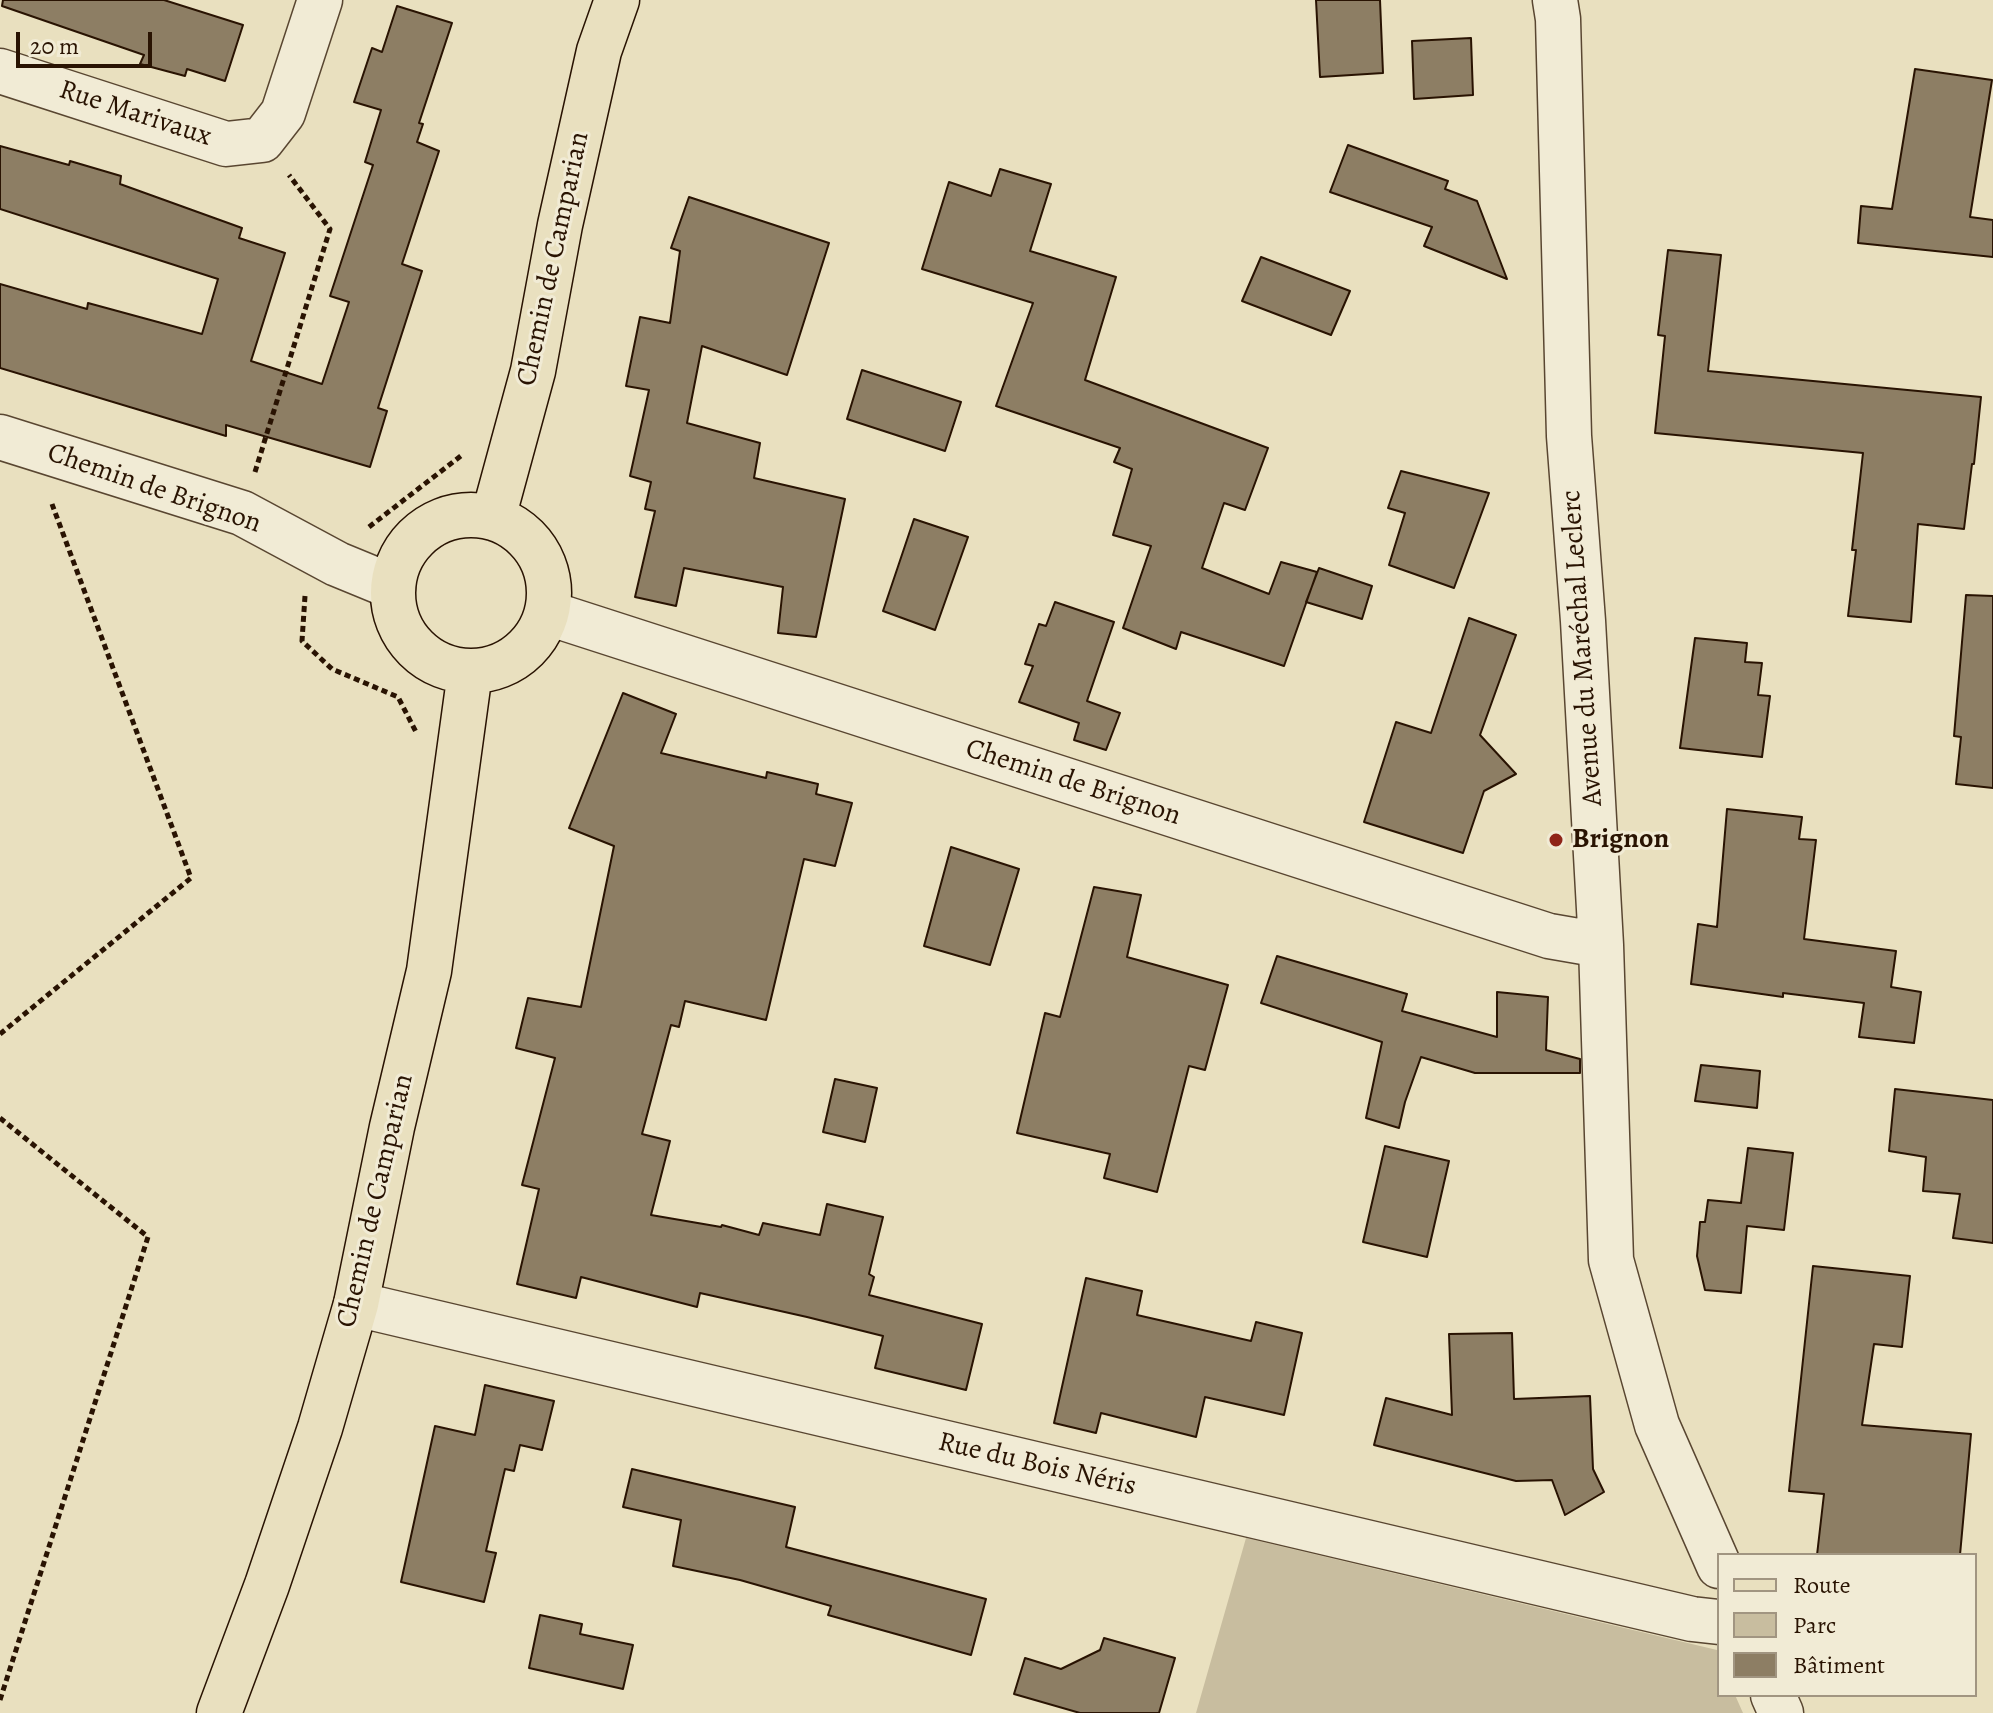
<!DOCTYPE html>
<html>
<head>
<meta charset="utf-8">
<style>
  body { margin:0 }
  #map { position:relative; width:1993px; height:1713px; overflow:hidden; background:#e9e0bf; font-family:Alegreya,serif }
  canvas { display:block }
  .legend { position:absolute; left:1717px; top:1553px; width:260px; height:144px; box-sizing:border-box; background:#f1ebd5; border:2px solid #a19581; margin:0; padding:10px 14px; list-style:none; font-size:24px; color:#291302 }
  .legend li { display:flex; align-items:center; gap:16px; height:40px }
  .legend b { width:40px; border:2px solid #a19581 }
  .scale { position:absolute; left:16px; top:32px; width:136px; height:36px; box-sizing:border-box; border:4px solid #291302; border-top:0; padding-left:10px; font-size:24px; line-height:28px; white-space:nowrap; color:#291302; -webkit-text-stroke:6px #f1ebd5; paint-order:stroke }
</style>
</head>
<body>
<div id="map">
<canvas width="1993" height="1713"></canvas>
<ul class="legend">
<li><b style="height:10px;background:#e9e0bf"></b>Route</li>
<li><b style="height:22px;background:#c8bd9f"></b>Parc</li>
<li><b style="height:22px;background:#8d7e64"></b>Bâtiment</li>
</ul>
<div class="scale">20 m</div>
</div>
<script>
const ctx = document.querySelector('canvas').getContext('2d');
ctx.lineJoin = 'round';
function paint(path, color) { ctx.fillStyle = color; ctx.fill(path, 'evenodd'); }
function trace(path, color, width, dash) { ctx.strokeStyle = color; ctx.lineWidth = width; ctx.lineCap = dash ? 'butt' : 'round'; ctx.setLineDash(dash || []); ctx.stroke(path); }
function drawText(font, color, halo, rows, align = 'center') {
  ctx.font = font + ' Alegreya,serif'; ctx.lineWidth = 6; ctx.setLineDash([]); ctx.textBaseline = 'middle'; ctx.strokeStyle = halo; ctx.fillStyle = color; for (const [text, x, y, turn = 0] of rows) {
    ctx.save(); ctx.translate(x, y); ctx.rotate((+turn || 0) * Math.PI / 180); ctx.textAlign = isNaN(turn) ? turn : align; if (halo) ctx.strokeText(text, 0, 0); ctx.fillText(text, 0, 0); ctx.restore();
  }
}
const green = new Path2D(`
  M1246 1538 1717 1650 1719 1695H1735L1743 1713H1196Z`);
const building = new Path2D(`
  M3 0H164L243 25 225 81 187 69 185 76 140 64 144 55 2 6Z
  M1316 0H1380L1383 73 1320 77Z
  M397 6 452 23 419 123 423 124 417 142 439 151 402 264 422 271 378 408 387 411 370 467 226 425V436L0 368V284L87 309 88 303 202 334 218 279 0 209V146L69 165 70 161 121 176 120 184 242 228 239 238 285 253 251 361 322 384 349 302 330 296 373 165 365 162 381 110 354 102 372 48 382 52Z
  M1471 38 1473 95 1414 99 1412 41Z
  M1915 69 1992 80 1970 217 1993 220V257L1858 243 1861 206 1892 209Z
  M1348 145 1448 181 1445 189 1477 201 1507 279 1424 246 1432 227 1330 192Z
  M1000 169 1051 184 1030 251 1116 277 1085 380 1268 448 1245 510 1224 503 1202 568 1269 594 1281 562 1317 572 1284 666 1181 632 1176 649 1123 628 1151 546 1113 535 1132 469 1114 462 1120 448 996 406 1033 303 922 269 949 182 991 196Z
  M689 197 829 243 787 375 702 346 687 423 760 443 754 478 845 499 816 637 778 633 783 587 684 568 676 606 635 597 655 511 645 509 651 482 630 476 649 390 626 386 640 317 670 323 680 251 671 248Z
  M1668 250 1721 255 1708 371 1981 397 1974 464H1972L1964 529 1918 524 1911 622 1848 616 1856 550H1852L1863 453 1655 433 1665 336 1658 335Z
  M1261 257 1350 291 1331 335 1242 301Z
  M862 370 961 402 945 451 847 419Z
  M1401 471 1489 493 1454 588 1389 565 1405 513 1388 508Z
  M914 519 968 537 935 630 883 611Z
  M1319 568 1372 586 1362 619 1306 602Z
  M1966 595 1993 596V788L1956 784 1961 737 1954 736Z
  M1055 602 1114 622 1087 701 1120 713 1106 750 1074 740 1079 723 1019 702 1033 666 1025 664 1039 624 1046 626Z
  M1469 618 1516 635 1480 735 1516 774 1484 791 1463 853 1364 822 1396 722 1431 733Z
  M1695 638 1747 643 1745 662 1762 663 1758 695 1770 696 1762 757 1680 748Z
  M623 693 676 714 661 753 766 778 767 772 818 784 816 794 852 803 835 866 804 859 766 1020 685 1001 679 1027 671 1025 642 1134 670 1141 651 1215 721 1227 722 1225 759 1235 763 1223 820 1235 827 1204 883 1217 869 1274 874 1277 869 1295 982 1324 966 1390 875 1368 883 1336 807 1317 700 1293 697 1307 581 1277 576 1298 517 1284 539 1189 522 1185 555 1058 516 1048 528 998 581 1007 614 846 569 828Z
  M1727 809 1802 817 1799 839 1816 840 1804 939 1896 951 1891 987 1921 992 1914 1043 1859 1037 1864 1003 1783 993V997L1691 984 1698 924 1717 927Z
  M951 847 1019 869 990 965 924 946Z
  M1094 887 1141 895 1127 957 1228 985 1205 1070 1189 1066 1157 1192 1104 1178 1110 1154 1017 1133 1045 1013 1060 1017Z
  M1277 956 1407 994 1402 1011 1497 1037V992L1548 997 1546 1050 1580 1059V1073H1475L1421 1057 1405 1102 1399 1128 1366 1118 1382 1042 1261 1003Z
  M1701 1065 1760 1071 1757 1108 1695 1101Z
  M835 1079 877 1088 865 1142 823 1132Z
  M1895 1089 1993 1100V1243L1953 1238 1960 1194 1923 1191 1926 1157 1889 1151Z
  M1385 1146 1449 1161 1427 1257 1363 1242Z
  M1748 1148 1793 1153 1784 1230 1747 1226 1741 1293 1705 1290 1697 1256 1700 1222H1705L1708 1200 1741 1203Z
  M1813 1266 1910 1276 1902 1347 1874 1344 1862 1425 1971 1434 1960 1555H1817L1824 1494 1789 1491Z
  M1086 1278 1142 1291 1137 1315 1251 1341 1256 1322 1302 1333 1284 1415 1205 1397 1196 1437 1101 1413 1096 1433 1054 1423Z
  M1512 1333 1514 1399 1590 1396 1593 1469 1604 1492 1565 1515 1552 1480 1516 1481 1374 1445 1386 1398 1452 1415 1449 1334Z
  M485 1385 554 1401 542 1450 520 1445 514 1471 505 1469 486 1551 496 1553 484 1602 401 1582 435 1426 475 1435Z
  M632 1469 795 1507 786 1547 986 1599 971 1655 828 1615 831 1606 740 1580 673 1566 681 1520 623 1507Z
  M540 1615 582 1624 580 1634 633 1645 623 1689 529 1668Z
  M1104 1638 1175 1658 1159 1713H1080L1014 1694 1025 1658 1061 1669 1100 1650Z`);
const path = new Path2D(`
  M255 472 330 229 289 175
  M369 527 462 455
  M305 596 302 641 332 669 398 697 416 732
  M0 1034 191 878 52 504
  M0 1118 148 1237 0 1700`);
const minor = new Path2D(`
  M1555 0 1558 19 1569 436 1583 621 1601 945 1611 1260 1657 1425 1719 1566
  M0 71 226 144 262 140 283 113 320 0
  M0 437 242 513 337 564 393 587
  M548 613 1549 936 1601 945
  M356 1304 1692 1619 1719 1622
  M1773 1695 1781 1713`);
const major = new Path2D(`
  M393 593a78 78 0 1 1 156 0a78 78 0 1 1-156 0Z
  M493 518 533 371 560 225 599 51 617 0
  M219 1713 267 1585 320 1428 356 1304 392 1127 429 971 470 672`);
const markers = [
  [1556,840,8,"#8f2418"]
];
const streetNames = [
  ["Rue Marivaux",135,114,18],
  ["Chemin de Camparian",554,259,-78],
  ["Chemin de Brignon",154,489,19],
  ["Avenue du Maréchal Leclerc",1583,648,-94],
  ["Chemin de Brignon",1073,783,18],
  ["Chemin de Camparian",376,1201,-77],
  ["Rue du Bois Néris",1037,1465,13]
];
const poiNames = [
  ["Brignon",1572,840]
];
paint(green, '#c8bd9f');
paint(building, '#8d7e64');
trace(building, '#291302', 2);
trace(minor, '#594631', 47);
trace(major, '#291302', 47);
trace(path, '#291302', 5, [6, 4]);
trace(minor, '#f1ebd5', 44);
trace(major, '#e9e0bf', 44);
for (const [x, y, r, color] of markers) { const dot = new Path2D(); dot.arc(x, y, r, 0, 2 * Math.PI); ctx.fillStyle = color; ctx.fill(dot); trace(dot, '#f1ebd5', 3); }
drawText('28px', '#291302', '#f1ebd5', streetNames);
drawText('bold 28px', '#291302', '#f1ebd5', poiNames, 'left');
</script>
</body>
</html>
